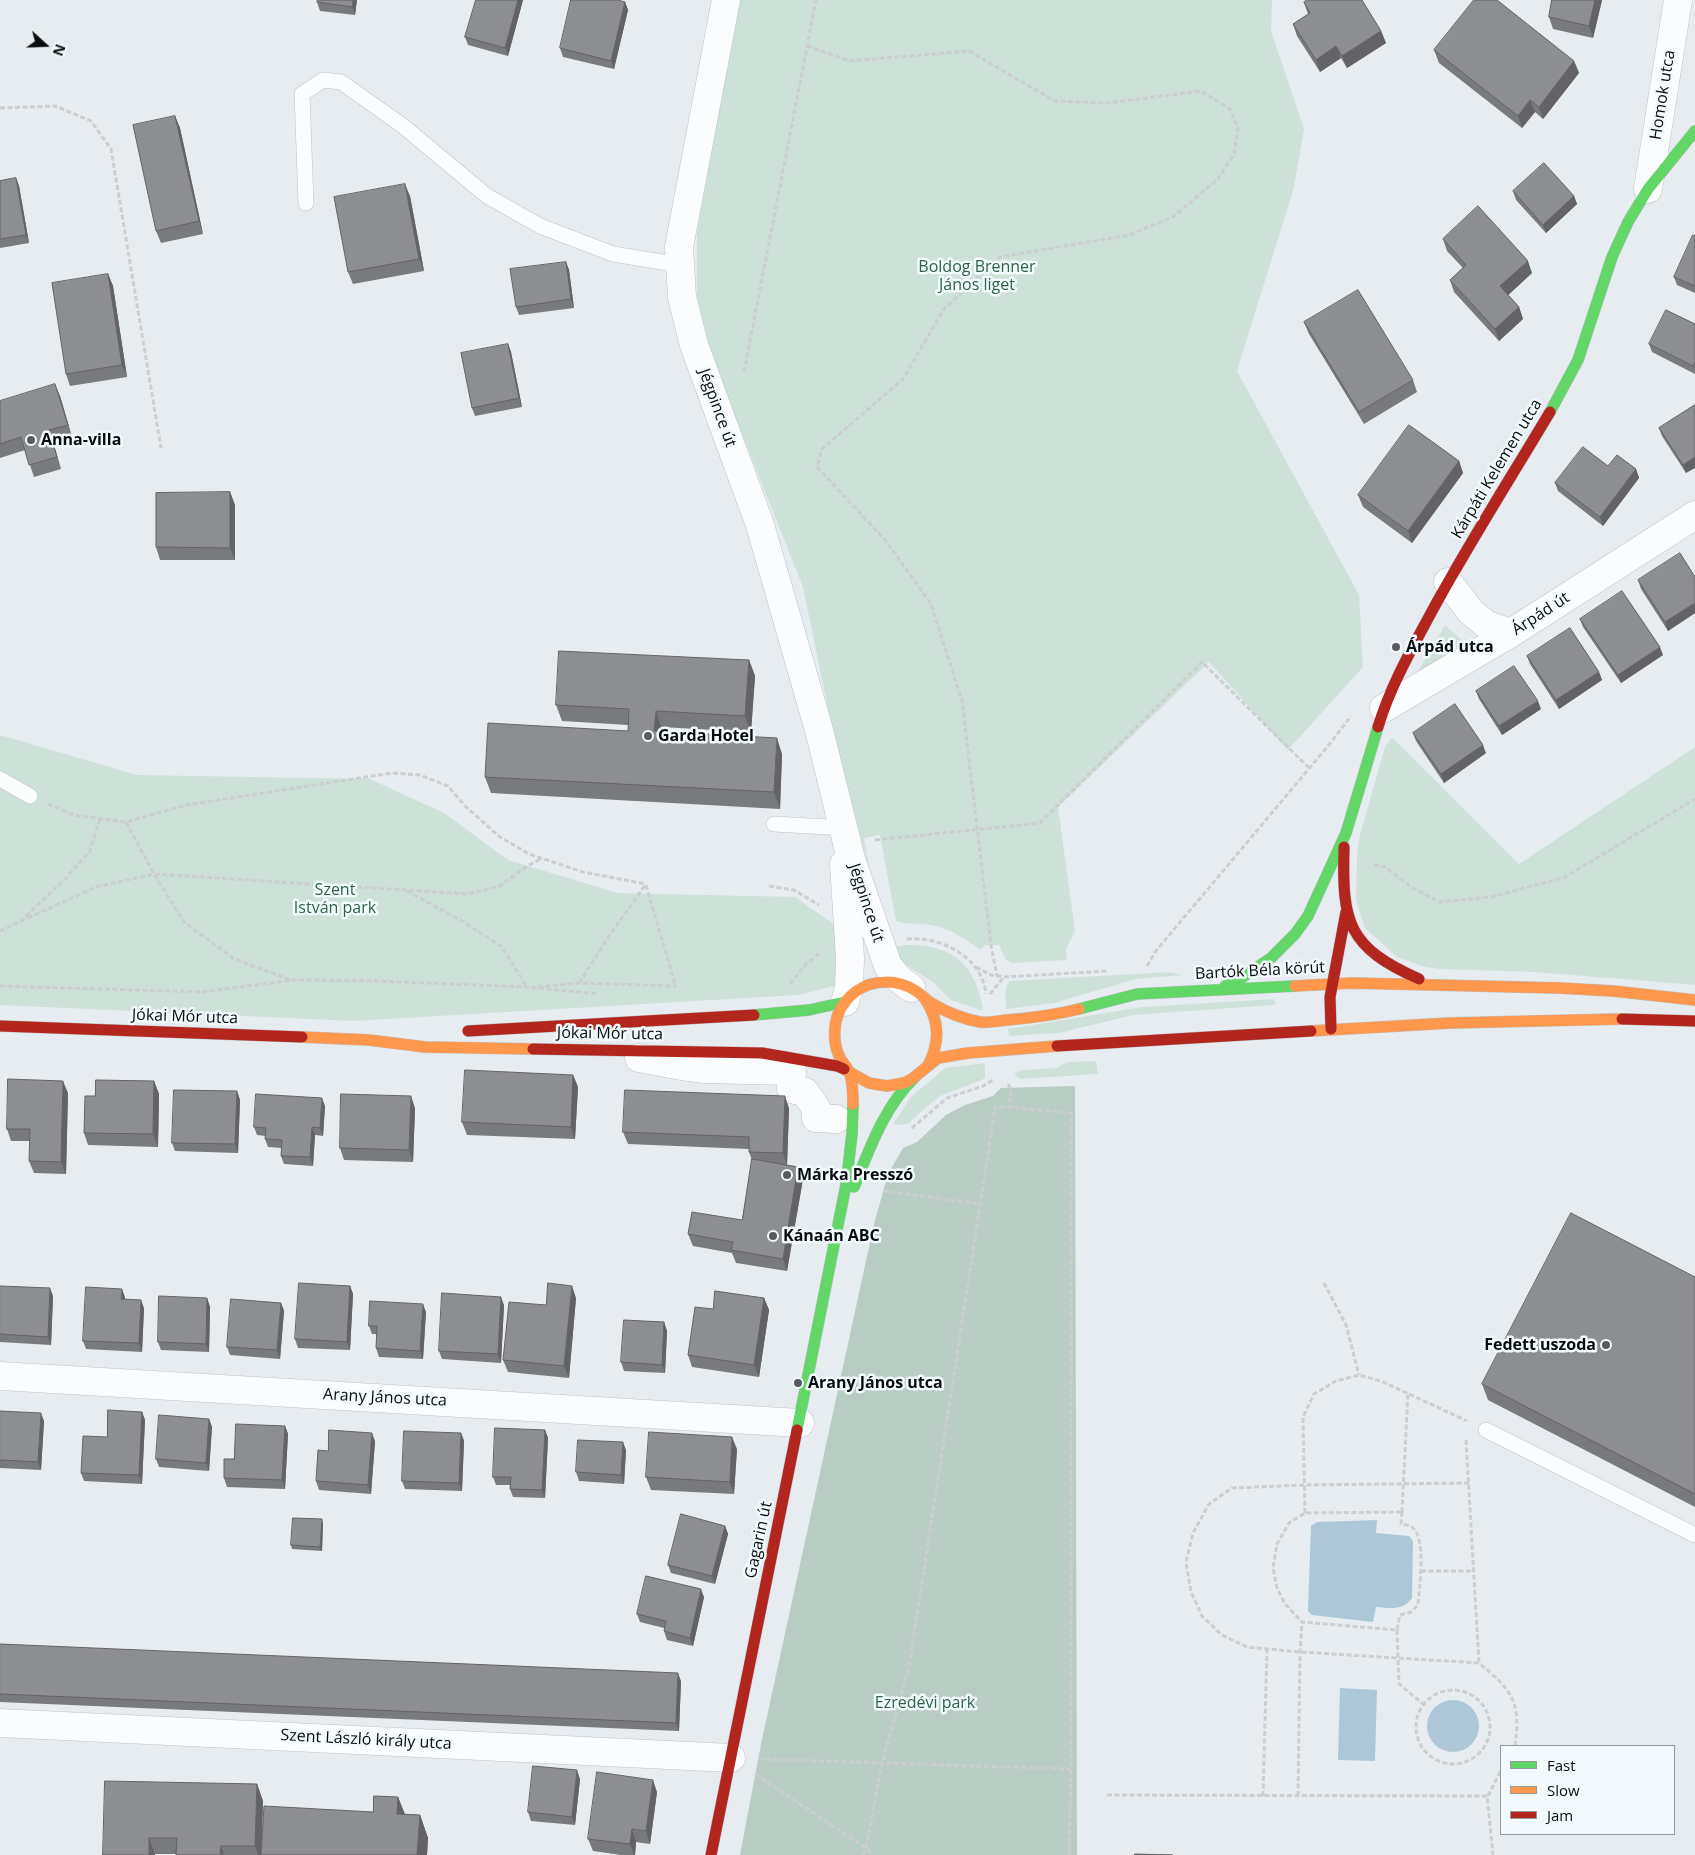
<!DOCTYPE html>
<html>
<head>
<meta charset="utf-8">
<style>
  body { margin:0 }
  #map { position:relative; width:1695px; height:1855px; overflow:hidden; background:#e7ecf1; font-family:"Open Sans",sans-serif }
  canvas { display:block }
  .legend { position:absolute; left:1500px; top:1745px; width:175px; height:90px; box-sizing:border-box; background:#f3fafe; border:1px solid #959b9e; margin:0; padding:6px 9px; list-style:none; font-size:15px; color:#090c0f }
  .legend li { display:flex; align-items:center; gap:10px; height:25px }
  .legend b { width:25px; border:1px solid #959b9e }
  .north { position:absolute; left:20px; top:20px; width:50px; height:50px; -webkit-text-stroke:4px #f3fafe; paint-order:stroke; rotate:110deg; font-size:14px; font-weight:700; line-height:20px; text-align:center; color:#090c0f }
  .north::after { content:''; display:block; margin:auto; width:18px; height:22px; background:#090c0f; clip-path:polygon(50% 0,100% 100%,50% 72%,0 100%) }
</style>
</head>
<body>
<div id="map">
<canvas width="1695" height="1855"></canvas>
<ul class="legend">
<li><b style="height:6px;background:#63d668"></b>Fast</li>
<li><b style="height:6px;background:#ff974d"></b>Slow</li>
<li><b style="height:6px;background:#b3261e"></b>Jam</li>
</ul>
<div class="north">N</div>
</div>
<script>
const ctx = document.querySelector('canvas').getContext('2d');
ctx.lineJoin = 'round';
function paint(path, color) { ctx.fillStyle = color; ctx.fill(path, 'evenodd'); }
function trace(path, color, width, dash) { ctx.strokeStyle = color; ctx.lineWidth = width; ctx.lineCap = dash ? 'butt' : 'round'; ctx.setLineDash(dash || []); ctx.stroke(path); }
function drawText(font, color, halo, rows, align = 'center') {
  ctx.font = font + ' "Open Sans",sans-serif'; ctx.lineWidth = 5; ctx.setLineDash([]); ctx.textBaseline = 'middle'; ctx.strokeStyle = halo; ctx.fillStyle = color; for (const [text, x, y, turn = 0] of rows) {
    ctx.save(); ctx.translate(x, y); ctx.rotate((+turn || 0) * Math.PI / 180); ctx.textAlign = isNaN(turn) ? turn : align; if (halo) ctx.strokeText(text, 0, 0); ctx.fillText(text, 0, 0); ctx.restore();
  }
}
const green = new Path2D(`
  M739 0H1272L1271 31 1304 129 1294 187 1237 371 1359 595 1363 667 1288 750 1209 662 1058 807 1075 931 1066 949 1067 960 1012 963 1006 960 999 945H985L981 950C966 940 950 928 931 925 920 923 906 925 896 921L880 835 864 838 870 872 832 728 803 587 707 346 697 297V232Z
  M1445 625 1465 643 1464 646 1416 675Z
  M0 735 137 775 370 779 444 813 508 860 618 893 795 897 845 932V983L798 995 353 1021 0 1005Z
  M1391 738 1395 740 1519 864 1695 747V985L1535 972 1440 969 1425 967 1397 957 1365 928 1356 900 1357 854 1360 835 1385 747Z
  M905 945C952 943 977 965 983 1011L951 1000 933 982 904 964 897 957 893 948Z
  M1170 972 1182 975 1136 979 1054 1003 1006 1009C1006 999 1003 988 1010 981Z
  M1273 999 1276 1003 1274 1005 1133 1015 1059 1033 1009 1036 1008 1029 1142 1007Z
  M1096 1061 1098 1074 1020 1079 1014 1074 1022 1070 1056 1068 1068 1062Z
  M985 1063V1077L982 1080 942 1095 924 1109 909 1123 903 1125 893 1124 911 1097 945 1068Z`);
const forest = new Path2D(`
  M1075 1086 1077 1855H740L761 1744 874 1224 888 1174 903 1148 917 1142 946 1115 965 1105 993 1096 1001 1088Z`);
const water = new Path2D(`
  M1377 1520 1376 1533 1409 1536 1413 1541 1412 1598C1403 1611 1391 1608 1376 1607L1373 1622 1312 1615 1308 1611 1311 1526 1317 1522Z
  M1340 1688 1377 1690 1375 1761 1338 1760Z
  M1427 1726a26 26 0 1 1 52 0a26 26 0 1 1-52 0Z`);
const path = new Path2D(`
  M807 46 850 61 969 51 1055 101 1107 103 1201 91 1230 109 1238 128 1234 154 1218 179 1173 217 1129 235 1000 257 944 309 903 379 822 449 817 467 886 541 931 604 962 701 991 945 997 976
  M0 108 55 106 91 121 111 149 161 448
  M744 372 816 0
  M48 804 74 815 126 822 186 805 392 773 420 775 448 786 466 807 500 837 529 854 583 872 646 884
  M126 822 154 874 184 922 234 959 291 980
  M875 840 1040 823 1202 662 1309 768
  M1374 865 1385 867 1414 889 1440 902 1491 897 1565 877 1695 799
  M646 885 676 987
  M769 886 794 890 819 905
  M407 891 462 921 502 947 527 987
  M21 921 96 887 154 874 468 894 500 886 527 866 541 859
  M0 931 21 921 64 880 90 851 100 818
  M907 939C941 936 982 957 986 994
  M1147 966 1155 952 1328 746 1351 716
  M976 967 991 975 1004 977 1107 971
  M579 983 609 936 646 884
  M790 984 806 964 822 951
  M0 986 202 992 294 980 375 981 527 987 598 994
  M538 987 579 983 676 986
  M990 994 1004 977
  M1008 1084 1011 1089 1009 1107 1071 1113V1769L1069 1855
  M912 1128 947 1098 983 1086 993 1080
  M883 1191 981 1204
  M1324 1283 1346 1325 1359 1375
  M1466 1440 1479 1663
  M1469 1483 1304 1485 1232 1488 1209 1504 1193 1533 1186 1562 1191 1592 1202 1616 1222 1635 1247 1647 1300 1652 1479 1663C1513 1691 1521 1702 1515 1746
  M1402 1512 1401 1524C1404 1525 1410 1525 1412 1527 1427 1538 1419 1589 1418 1605L1411 1612 1400 1615 1397 1630 1302 1622 1285 1604 1277 1588 1273 1568 1277 1544 1289 1523 1305 1513Z
  M1402 1512 1408 1392
  M1305 1513 1303 1417 1314 1394 1336 1381 1359 1375 1381 1381 1467 1421
  M1421 1571H1474
  M1397 1630 1399 1684 1423 1704
  M1416 1727a37 37 0 1 1 74 0a37 37 0 1 1-74 0Z
  M759 1759 1071 1769
  M755 1774 866 1848 873 1855
  M1107 1795 1487 1796 1493 1855
  M1263 1796 1267 1649
  M1298 1796 1300 1652 1302 1622
  M1488 1796 1501 1770
  M863 1855 866 1848 882 1763 909 1667 995 1107H1009`);
const lane = new Path2D(`
  M306 203 302 94 323 80 341 82 403 126 487 196 540 226 613 254 680 265
  M0 779 30 796
  M774 824 828 827H840
  M1486 1430 1695 1535`);
const street = new Path2D(`
  M726 0 679 247 682 297 694 345 760 525 819 730 851 859 888 966 899 979 911 988
  M1648 189 1678 0
  M1448 582 1471 612 1487 625 1511 633
  M1384 708 1511 633 1695 515
  M844 864 850 958 849 988 845 1002
  M639 1058 682 1066 705 1069 792 1071 791 1089 805 1092 816 1108V1118L836 1119
  M0 1376 800 1423
  M0 1723 731 1758`);
const fast = new Path2D(`
  M1550 412 1578 360 1612 257 1628 222 1648 189 1695 131
  M1225 986 1237 981 1271 958 1295 934 1308 916 1346 833 1378 727
  M1079 1009 1137 994 1295 986
  M754 1015 809 1010 845 1002
  M854 1187C870 1148 884 1107 915 1077
  M797 1430 846 1185 852 1134 853 1104`);
const slow = new Path2D(`
  M1295 986 1352 983 1559 988 1613 991 1695 1000
  M925 999C940 1021 940 1042 928 1066
  M1311 1031 1450 1023 1622 1019
  M302 1037 369 1040 425 1047 533 1049
  M844 1069 869 1083 887 1086 904 1083 912 1079 938 1058 968 1053 1057 1046
  M853 1104C853 1093 853 1084 850 1074 848 1068 843 1063 840 1058 835 1048 834 1038 835 1028 836 1014 844 1001 855 992 872 979 898 979 916 991 921 994 925 999 931 1003 946 1012 963 1019 980 1022 989 1023 998 1021 1007 1020 1032 1018 1055 1015 1079 1009`);
const jam = new Path2D(`
  M1378 727C1390 687 1411 650 1431 613 1468 545 1510 479 1550 412
  M1344 847C1342 922 1347 947 1419 979
  M1622 1019 1695 1021
  M0 1026 302 1037
  M1331 1029 1330 997 1346 912
  M468 1031 754 1015
  M1057 1046 1311 1031
  M533 1049 762 1053 837 1066 844 1069
  M711 1855 797 1430`);
const wall = new Path2D(`
  M357 0 355 15 320 11 317 2Z
  M476 0H523L508 56 468 45 465 37Z
  M1552 0H1602L1593 38 1553 29 1549 17Z
  M625 2 628 10 614 69 563 57 560 48Z
  M1304 3 1381 31 1386 43 1347 68 1341 58 1320 72 1297 36 1293 24 1308 14Z
  M1434 50 1574 61 1579 73 1543 119 1535 112 1522 128 1439 63Z
  M175 116 180 128 203 234 161 243 156 231Z
  M16 178 19 186 29 243 0 248V181Z
  M1513 191 1574 196 1577 204 1546 233 1516 200Z
  M410 196 424 271 353 284 348 272Z
  M1695 236V293L1677 285 1674 277Z
  M1443 239 1532 273 1508 295 1519 307 1523 319 1499 341 1454 292 1450 280 1463 268 1447 251Z
  M566 262 569 270 574 308 519 315 516 307Z
  M108 274 113 286 127 377 70 386 66 374Z
  M1304 322 1413 380 1417 392 1364 424 1309 334Z
  M1695 324V374L1652 352 1649 344Z
  M508 344 511 352 522 407 475 416 472 408Z
  M60 396 72 437 53 442 61 469 34 477 25 450 0 458V401Z
  M1695 405 1686 473 1662 436 1659 428Z
  M1459 461 1463 473 1412 543 1363 507 1358 495Z
  M1608 466 1636 469 1639 478 1603 526 1558 491 1555 483Z
  M230 492 235 505V560H160L156 547Z
  M1695 577V613L1668 631 1641 589 1638 580Z
  M1580 619 1663 655 1621 683 1583 627Z
  M1527 656 1599 672 1602 680 1559 709 1530 664Z
  M749 660 755 676 751 732 661 727V732L782 754 780 809 491 793 485 777 628 731V725L562 721 556 705Z
  M1476 691 1541 709 1502 735 1479 699Z
  M1413 733 1486 753 1444 783 1416 741Z
  M573 1075 578 1087 575 1139 467 1135 462 1122Z
  M154 1081 159 1094 158 1147 88 1145 84 1133Z
  M237 1091 240 1100 238 1153 175 1151 172 1143Z
  M68 1093 66 1174 34 1173 29 1161 30 1141H11L7 1129Z
  M325 1106 323 1136 315 1135 313 1166 284 1164 281 1156V1148L268 1147 265 1139V1136L257 1135 254 1127Z
  M415 1108 413 1162 344 1160 340 1148Z
  M789 1108 787 1165 798 1167 803 1179 787 1271 736 1263 732 1253 693 1246 688 1234 742 1220 752 1160 749 1152V1149L628 1144 623 1132Z
  M1695 1277V1507L1488 1400 1482 1384Z
  M0 1286 53 1296 51 1345 0 1342Z
  M350 1286 353 1294 350 1350 298 1348 295 1339Z
  M125 1297V1299L144 1308 142 1352 86 1349 83 1341Z
  M207 1298 210 1307 209 1352 161 1350 158 1342Z
  M576 1298 569 1378 508 1372 503 1360 546 1305Z
  M764 1298 769 1310 759 1377 692 1367 688 1355 713 1309Z
  M281 1303 284 1311 280 1359 230 1355 227 1347Z
  M504 1305 501 1363 442 1359 439 1351Z
  M426 1312 423 1359 379 1357 376 1348 377 1334H372L369 1326Z
  M664 1322 667 1331 665 1373 624 1371 621 1362Z
  M0 1411 44 1421 41 1470 0 1468Z
  M142 1412 145 1420 142 1484 84 1481 81 1473 107 1437Z
  M209 1419 212 1427 209 1471 159 1467 156 1459Z
  M285 1426 288 1434 285 1489 227 1487 224 1478 234 1459Z
  M545 1430 548 1438 545 1498 513 1497 510 1489V1485H496L493 1477Z
  M461 1433 464 1441 462 1491 405 1489 402 1481Z
  M375 1441 371 1494 319 1490 316 1481 328 1451Z
  M737 1449 734 1494 651 1490 646 1477Z
  M626 1450 624 1484 579 1481 576 1472Z
  M323 1523 322 1551 292 1549 291 1545Z
  M725 1526 728 1534 715 1584 671 1573 668 1565Z
  M704 1597 693 1646 667 1640 664 1631V1628L640 1622 637 1614Z
  M0 1644 681 1681 679 1731 0 1702Z
  M580 1779 575 1825 531 1821 528 1812Z
  M257 1784 263 1801 262 1839 373 1812 398 1797 405 1814 420 1815 428 1838 427 1855H176V1854H155L103 1855Z
  M657 1792 650 1844 636 1842 635 1855H621L593 1851 588 1839Z`);
const shadedWall = new Path2D(`
  M353 0H357L355 15 352 7Z
  M518 0H523L508 56 505 48Z
  M1595 0H1602L1593 38 1589 26Z
  M625 2 628 10 614 69 611 61Z
  M1381 31 1386 43 1347 68 1342 56Z
  M1336 46 1341 58 1320 72 1316 60Z
  M1574 61 1579 73 1543 119 1539 107Z
  M1530 100 1535 112 1522 128 1518 116Z
  M175 116 180 128 203 234 199 221Z
  M16 178 19 186 29 243 26 235Z
  M405 184 410 196 424 271 419 259Z
  M1574 196 1577 204 1546 233 1543 225Z
  M1528 261 1532 273 1504 299 1500 286Z
  M566 262 569 270 574 308 571 299Z
  M108 274 113 286 127 377 122 365Z
  M1519 307 1523 319 1499 341 1495 329Z
  M508 344 511 352 522 407 519 398Z
  M55 384 60 396 72 437 68 425Z
  M49 430 53 442 61 469 57 457Z
  M1695 457V468L1686 473 1683 465Z
  M1459 461 1463 473 1412 543 1408 531Z
  M1636 469 1639 478 1603 526 1600 517Z
  M230 492 235 505V560L230 548Z
  M1695 603V613L1668 631 1665 622Z
  M1660 647 1663 655 1621 683 1618 675Z
  M749 660 755 676 751 732 745 716Z
  M1599 672 1602 680 1559 709 1556 700Z
  M1538 701 1541 709 1502 735 1499 726Z
  M656 711 661 727 660 747 654 731Z
  M777 738 782 754 780 809 774 792Z
  M1483 745 1486 753 1444 783 1441 774Z
  M573 1075 578 1087 575 1139 571 1127Z
  M63 1081 68 1093 66 1174 61 1162Z
  M154 1081 159 1094 158 1147 153 1134Z
  M237 1091 240 1100 238 1153 235 1144Z
  M411 1096 415 1108 413 1162 409 1150Z
  M785 1096 789 1108 787 1166 783 1153Z
  M322 1098 325 1106 323 1136 320 1128Z
  M312 1127 315 1135 313 1166 310 1157Z
  M798 1167 803 1179 787 1271 783 1259Z
  M350 1286 353 1294 350 1350 347 1342Z
  M572 1286 576 1298 569 1378 564 1366Z
  M50 1288 53 1296 51 1345 48 1337Z
  M122 1289 125 1297 124 1307 121 1299Z
  M501 1297 504 1305 501 1363 498 1354Z
  M207 1298 210 1307 209 1352 206 1344Z
  M764 1298 769 1310 759 1377 754 1365Z
  M141 1300 144 1308 142 1352 139 1343Z
  M281 1303 284 1311 280 1359 277 1350Z
  M423 1304 426 1312 423 1359 420 1351Z
  M664 1322 667 1331 665 1373 662 1365Z
  M142 1412 145 1420 142 1484 139 1475Z
  M41 1413 44 1421 41 1470 38 1462Z
  M209 1419 212 1427 209 1471 206 1463Z
  M285 1426 288 1434 285 1489 282 1480Z
  M545 1430 548 1438 545 1498 542 1490Z
  M372 1433 375 1441 371 1494 368 1485Z
  M461 1433 464 1441 462 1491 459 1483Z
  M732 1437 737 1449 734 1494 730 1482Z
  M623 1442 626 1450 624 1484 621 1475Z
  M322 1519 323 1523 322 1551 320 1547Z
  M725 1526 728 1534 715 1584 712 1576Z
  M701 1589 704 1597 693 1646 690 1638Z
  M678 1673 681 1681 679 1731 676 1723Z
  M577 1770 580 1779 575 1825 572 1817Z
  M653 1780 657 1792 650 1844 646 1831Z
  M257 1784 263 1801 261 1855H258L255 1846Z
  M398 1797 407 1820 397 1814Z
  M420 1815 428 1838 427 1855H417Z
  M632 1829 636 1842 635 1855H634L630 1844Z
  M149 1838 155 1854V1855H149Z
  M221 1846 224 1855H220Z`);
const building = new Path2D(`
  M318 0H353L352 7 317 2Z
  M476 0H518L505 48 465 37Z
  M571 0H618L625 2 611 61 560 48Z
  M1308 0H1362L1381 31 1342 56 1336 46 1316 60 1293 24 1310 13 1304 2Z
  M1474 0H1497L1574 61 1539 107 1530 100 1518 116 1434 50Z
  M1552 0H1595L1589 26 1549 17Z
  M175 116 199 221 156 231 133 125Z
  M1544 163 1574 196 1543 225 1513 191Z
  M16 178 26 235 0 239V181Z
  M405 184 419 259 348 272 334 197Z
  M1478 206 1528 261 1500 286 1519 307 1495 329 1450 280 1466 265 1443 239Z
  M1693 235 1695 236V286L1674 277Z
  M566 262 571 299 516 307 510 269Z
  M108 274 122 365 66 374 52 283Z
  M1358 290 1413 380 1359 412 1304 322Z
  M1666 310 1695 324V362L1693 366 1649 344Z
  M508 344 519 398 472 408 461 353Z
  M55 384 68 425 49 430 57 457 29 465 21 437 0 444V401Z
  M1695 405V457L1683 465 1659 428Z
  M1409 425 1459 461 1408 531 1358 495Z
  M1583 447 1608 466 1617 455 1636 469 1600 517 1555 483Z
  M230 492V548L156 547V493Z
  M1680 553 1695 577V603L1665 622 1638 580Z
  M1622 591 1660 647 1618 675 1580 619Z
  M1570 628 1599 672 1556 700 1527 656Z
  M559 651 749 660 745 716 656 711 654 731 777 738 774 792 485 777 488 723 628 731 629 709 556 705Z
  M1514 666 1538 701 1499 726 1476 691Z
  M1455 704 1483 745 1441 774 1413 733Z
  M465 1070 573 1075 571 1127 462 1122Z
  M8 1079 63 1081 61 1162 29 1161 30 1129H7Z
  M96 1080 154 1081 153 1134 84 1133 85 1096H95Z
  M174 1090 237 1091 235 1144 172 1143Z
  M625 1090 785 1096 783 1153 749 1152V1137L623 1132Z
  M256 1094 322 1098 320 1128 312 1127 310 1157 281 1156 282 1140 265 1139 266 1128 254 1127Z
  M341 1094 411 1096 409 1150 340 1148Z
  M752 1159 798 1167 783 1259 731 1250 733 1242 688 1234 692 1212 742 1220Z
  M1571 1213 1695 1277V1494L1482 1384Z
  M299 1283 350 1286 347 1342 295 1339Z
  M548 1283 572 1286 564 1366 503 1360 509 1302 546 1305Z
  M0 1286 50 1288 48 1337 0 1334Z
  M86 1287 122 1289 121 1299 141 1300 139 1343 83 1341Z
  M715 1291 764 1298 754 1365 688 1355 695 1307 713 1309Z
  M442 1293 501 1297 498 1354 439 1351Z
  M159 1296 207 1298 206 1344 158 1342Z
  M231 1299 281 1303 277 1350 227 1347Z
  M370 1301 423 1304 420 1351 376 1348 377 1326H369Z
  M624 1320 664 1322 662 1365 621 1362Z
  M108 1410 142 1412 139 1475 81 1473 83 1436 107 1437Z
  M0 1411 41 1413 38 1462 0 1460Z
  M159 1415 209 1419 206 1463 156 1459Z
  M236 1424 285 1426 282 1480 224 1478V1459H234Z
  M495 1428 545 1430 542 1490 510 1489 511 1477H493Z
  M329 1430 372 1433 368 1485 316 1481 318 1450 328 1451Z
  M404 1431 461 1433 459 1483 402 1481Z
  M649 1432 732 1437 730 1482 646 1477Z
  M578 1440 623 1442 621 1475 576 1472Z
  M681 1514 725 1526 712 1576 668 1565Z
  M293 1518 322 1519 320 1547 291 1545Z
  M646 1576 701 1589 690 1638 664 1631 666 1621 637 1614Z
  M0 1644 678 1673 676 1723 0 1694Z
  M533 1766 577 1770 572 1817 528 1812Z
  M597 1772 653 1780 646 1831 632 1829 630 1844 588 1839Z
  M105 1781 257 1784 255 1846H221L220 1855H176L177 1838H149V1855H103Z
  M374 1796 398 1797 397 1814 420 1815 417 1855H261L264 1806 373 1812Z
  M1135 1854 1173 1855H1135Z`);
const markers = [
  [31,440,5,"#575a5e"],
  [1396,647,5,"#575a5e"],
  [648,736,5,"#575a5e"],
  [787,1175,5,"#575a5e"],
  [773,1236,5,"#575a5e"],
  [1606,1345,5,"#575a5e"],
  [798,1383,5,"#575a5e"]
];
const streetNames = [
  ["Homok utca",1663,95,-81],
  ["Jégpince út",717,408,70],
  ["Kárpáti Kelemen utca",1497,469,-59],
  ["Árpád út",1541,614,-33],
  ["Jégpince út",866,903,72],
  ["Bartók Béla körút",1260,971,-3],
  ["Jókai Mór utca",185,1017,2],
  ["Jókai Mór utca",610,1034,1],
  ["Arany János utca",385,1398,3],
  ["Gagarin út",759,1540,-78],
  ["Szent László király utca",366,1740,3]
];
const parkNames = [
  ["Boldog Brenner",977,267],
  ["János liget",977,285],
  ["Szent",335,890],
  ["István park",335,908],
  ["Ezredévi park",925,1703]
];
const poiNames = [
  ["Anna-villa",41,440],
  ["Árpád utca",1406,647],
  ["Garda Hotel",658,736],
  ["Márka Presszó",797,1175],
  ["Kánaán ABC",783,1236],
  ["Fedett uszoda",1596,1345,"right"],
  ["Arany János utca",808,1383]
];
paint(green, '#cee1d9');
paint(forest, '#b8ccc4');
paint(water, '#aec7d6');
trace(lane, '#bec2c6', 16);
trace(street, '#bec2c6', 29);
trace(fast, '#bec2c6', 12);
trace(slow, '#bec2c6', 12);
trace(jam, '#bec2c6', 12);
trace(path, '#cccdce', 3, [5, 2.5]);
trace(lane, '#fbfcfd', 15);
trace(street, '#fbfcfd', 28);
trace(fast, '#63d668', 11);
trace(slow, '#ff974d', 11);
trace(jam, '#b3261e', 11);
paint(wall, '#797a7d');
paint(shadedWall, '#636366');
paint(building, '#8d8e91');
trace(building, '#636366', 1);
for (const [x, y, r, color] of markers) { const dot = new Path2D(); dot.arc(x, y, r, 0, 2 * Math.PI); ctx.fillStyle = color; ctx.fill(dot); trace(dot, '#f3fafe', 2); }
drawText('16px', '#090c0f', '#f3fafe', streetNames);
drawText('16px', '#2c6449', '#f3fafe', parkNames);
drawText('bold 16px', '#090c0f', '#f3fafe', poiNames, 'left');
</script>
</body>
</html>
